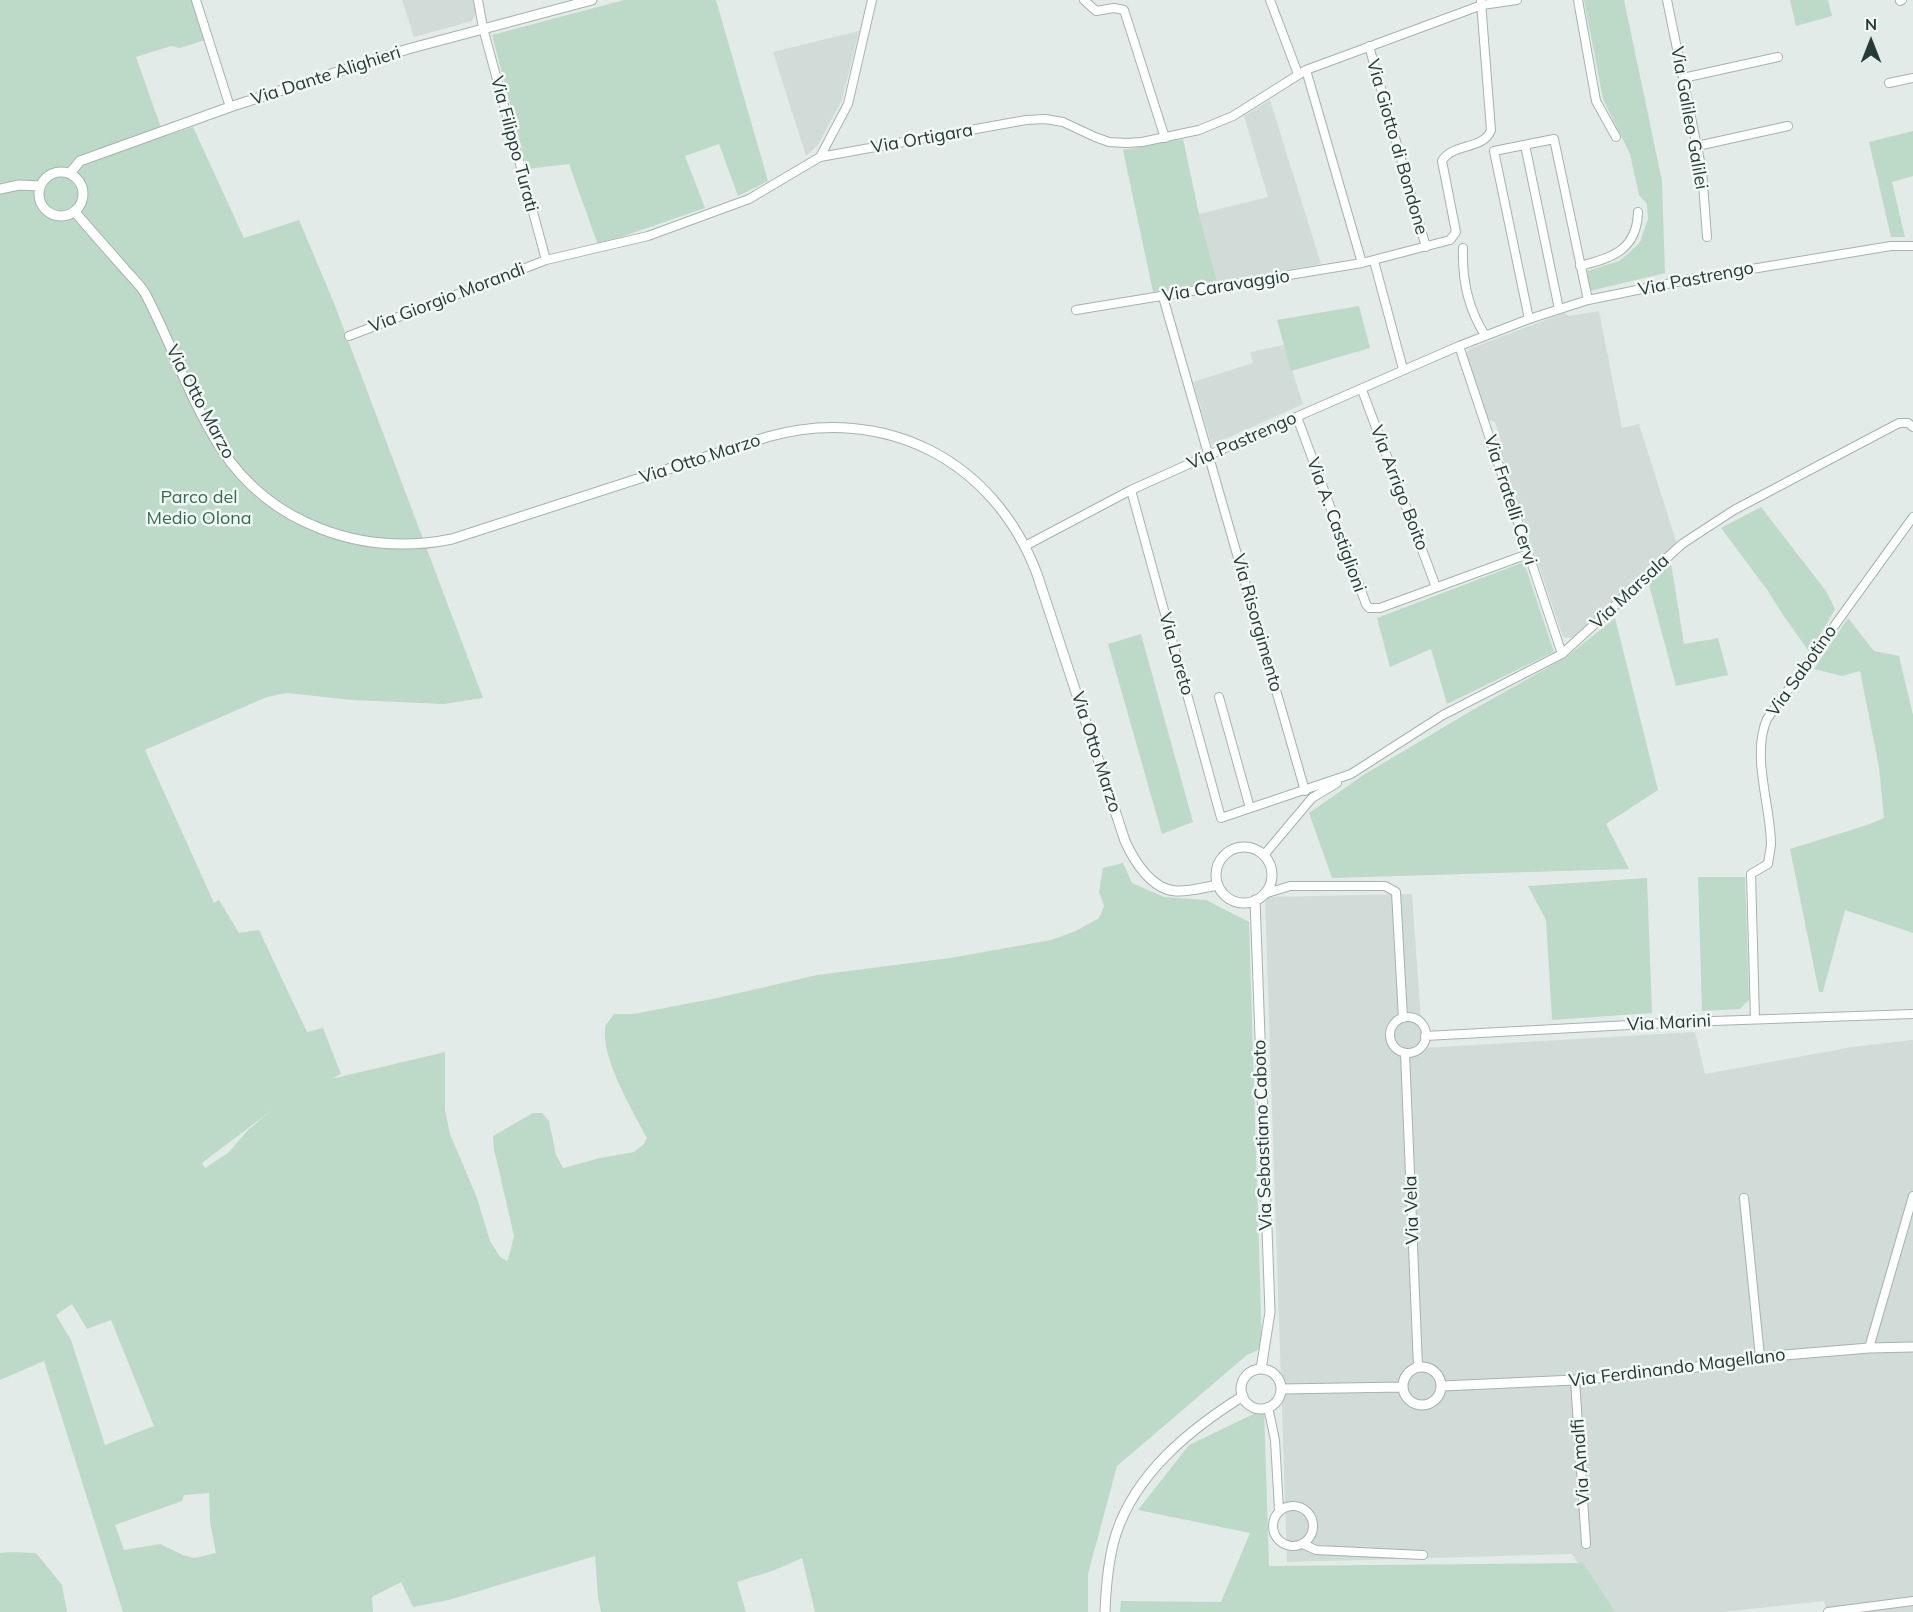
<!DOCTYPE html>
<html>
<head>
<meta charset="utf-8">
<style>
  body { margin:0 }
  #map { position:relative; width:1913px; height:1612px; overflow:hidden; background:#e2ebe8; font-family:Mulish,sans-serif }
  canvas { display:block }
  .north { position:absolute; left:1841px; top:12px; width:60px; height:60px; -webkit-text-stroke:4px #f3f8f6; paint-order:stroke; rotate:0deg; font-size:16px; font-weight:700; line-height:24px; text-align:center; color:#243b37 }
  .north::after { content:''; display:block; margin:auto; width:21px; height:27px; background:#243b37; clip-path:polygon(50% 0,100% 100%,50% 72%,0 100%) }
</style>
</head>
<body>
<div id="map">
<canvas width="1913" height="1612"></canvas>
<div class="north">N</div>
</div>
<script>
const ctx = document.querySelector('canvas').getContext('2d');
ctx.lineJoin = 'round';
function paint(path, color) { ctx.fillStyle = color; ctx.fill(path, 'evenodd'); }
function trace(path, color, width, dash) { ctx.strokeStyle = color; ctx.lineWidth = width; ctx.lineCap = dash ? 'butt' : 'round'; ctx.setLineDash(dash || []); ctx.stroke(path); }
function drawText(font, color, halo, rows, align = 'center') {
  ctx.font = font + ' Mulish,sans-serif'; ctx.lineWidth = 5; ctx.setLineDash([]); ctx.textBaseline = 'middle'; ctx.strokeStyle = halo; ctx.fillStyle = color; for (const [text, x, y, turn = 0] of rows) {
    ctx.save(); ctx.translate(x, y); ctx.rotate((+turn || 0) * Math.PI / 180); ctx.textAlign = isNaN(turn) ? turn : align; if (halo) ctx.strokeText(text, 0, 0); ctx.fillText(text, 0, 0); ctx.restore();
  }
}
const built = new Path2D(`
  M402 0H473L476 13 472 21 414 37Z
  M859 31 842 100 818 145 806 156 773 52Z
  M1270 100 1321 264 1217 281 1199 214 1268 197 1244 116Z
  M1599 311 1622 428 1639 424 1677 544 1572 638 1563 637 1498 446 1501 440 1495 422 1487 419 1465 356 1469 349 1564 313 1569 316Z
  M1284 345 1303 404 1212 445 1193 382 1253 363 1250 352Z
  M1412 894 1423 1048 1695 1032 1705 1074 1852 1047 1913 1040V1612H1827L1824 1601 1723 1612H1608L1572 1554 1287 1562 1265 897Z`);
const green = new Path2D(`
  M0 0H192L205 40 180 48 171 46 136 57 164 136 193 127 244 238 299 220 334 303 483 698 444 704 352 700 287 693 267 697 145 750 214 903 219 900 239 933 259 930 307 1032 323 1028 341 1074 331 1079 445 1052V1110L450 1134 477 1198 490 1241 500 1257 507 1261 508 1259 514 1236 494 1149 493 1136 533 1113H542L549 1121 556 1155 563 1168 600 1158 634 1152 644 1144 647 1138C634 1113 598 1053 606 1025 608 1022 612 1017 614 1014H633L717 998 817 975 950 958 1051 940 1076 931 1099 918 1104 906 1099 892 1103 868 1123 863 1132 883 1164 897 1206 900 1249 922 1262 1348 1247 1355 1117 1466 1088 1574V1612H815L802 1558 775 1570 737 1582 746 1612H601L598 1597 595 1556 449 1600 413 1607 401 1582 372 1597 373 1612H123L44 1361 0 1380ZM272 1110 248 1130 228 1153 205 1168 202 1163ZM72 1304 87 1329 111 1320 154 1426 105 1445 71 1340 56 1315ZM209 1493 210 1522 216 1553 194 1558 183 1555 160 1544 124 1550 115 1525 182 1501 184 1495Z
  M624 0H716L768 181 738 196 719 144 685 156 705 208 598 245 569 164 527 169 492 35Z
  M1584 0H1624L1662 181 1665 273 1590 291 1587 271 1619 261 1630 252 1640 242 1648 219 1647 204 1639 195 1630 154 1603 99Z
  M1790 0H1828L1832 16 1796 26Z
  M1913 131V176L1892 182 1905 237H1891L1869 142Z
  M1183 139 1199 214 1217 281 1153 292 1123 150Z
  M1359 306 1370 348 1291 371 1277 320Z
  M1761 507 1826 591 1835 609 1810 653 1783 615 1768 591 1721 528Z
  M1524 562 1554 652 1447 704 1431 649 1390 667 1377 618Z
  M1671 563 1684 644 1718 638 1728 675 1676 686 1648 581Z
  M1615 618 1658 790 1606 824 1629 869 1332 878 1309 813 1365 774 1476 708 1565 658Z
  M1848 618 1874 651 1899 656 1913 715V933L1845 910 1823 992H1819L1790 849 1867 825 1884 818 1879 767 1860 671 1842 676 1814 669Z
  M1141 634 1193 822 1162 834 1108 644Z
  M1698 877H1745L1749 1000 1740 1009 1702 1011Z
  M1647 878 1652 1013 1552 1020 1546 920 1528 886Z
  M1264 1409 1269 1566 1583 1563 1615 1612H1120L1121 1601 1221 1602 1250 1533 1138 1510 1189 1445Z
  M10 1552 36 1553 62 1585 67 1612H0V1553Z`);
const minor = new Path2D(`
  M196 0 230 107
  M478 0 483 28 546 260
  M1084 0 1096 11 1114 8 1124 10 1165 138
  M1270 0 1298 74
  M1578 0 1596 101 1616 137
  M1667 0 1702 171 1707 237
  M1900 1 1902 0
  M1369 46 1426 247
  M1306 70 1362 263
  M1683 78 1778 57
  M1889 83 1913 78
  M1525 145 1559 309
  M1697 146 1788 126
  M820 157 848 104 872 0
  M1463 248C1462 278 1468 309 1485 335
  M1374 261 1403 369
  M1580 266C1612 258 1637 250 1638 212
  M1163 297 1305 791
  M1076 310 1362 263 1450 240 1456 232 1442 161C1452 143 1484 150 1491 130L1481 2
  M1529 319 1494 151 1554 139 1588 300
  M349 336 546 260 648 236 749 199 820 157 1026 120 1045 119 1063 122 1095 137 1109 142 1126 143 1142 142 1199 130 1233 116 1306 70 1482 5 1517 0
  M1459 346 1562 654
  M1362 390 1436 587
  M1297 417 1366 604 1369 608H1380L1528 554
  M1131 490 1221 818 1351 774 1443 715 1562 654 1682 544 1734 510 1899 423H1908L1913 427
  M1025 546 1131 490 1209 455 1459 346 1529 319 1588 300 1691 279 1891 246H1913
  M1219 697 1250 808
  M1264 855 1312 798 1337 783
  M1264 894 1290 886H1385L1396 892 1403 1018
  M1390 1035a18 18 0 1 1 36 0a18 18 0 1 1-36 0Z
  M1755 1019 1751 874 1768 864C1769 858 1770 851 1771 845 1771 806 1751 756 1767 719L1913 517
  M1425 1036 1685 1022 1913 1014
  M1405 1053 1418 1367
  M1744 1198 1760 1357
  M1869 1348 1913 1196
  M1575 1380 1586 1544
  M1268 1407 1275 1440 1279 1510
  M1273 1526a20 20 0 1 1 40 0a20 20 0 1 1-40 0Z
  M1303 1544 1316 1550 1423 1555
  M1828 1612 1913 1601`);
const tertiary = new Path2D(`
  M39 194a22 22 0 1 1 44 0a22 22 0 1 1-44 0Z
  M70 173 80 161 230 107 408 49 592 0
  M0 189 19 185 40 186
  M75 212C91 231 107 249 123 267 130 276 141 285 146 295 172 345 190 400 220 447 270 525 363 557 452 539L767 437C885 404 994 460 1037 574L1125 841C1134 861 1152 890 1176 891 1190 892 1205 887 1218 885
  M1216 875a28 28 0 1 1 56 0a28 28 0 1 1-56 0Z
  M1255 900 1270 1312 1261 1369
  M1403 1386a19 19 0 1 1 38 0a19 19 0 1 1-38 0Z
  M1241 1389a20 20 0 1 1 40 0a20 20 0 1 1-40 0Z
  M1442 1386 1575 1380 1665 1372 1760 1357 1869 1348 1913 1347
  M1281 1389 1403 1387
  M1105 1612C1106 1586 1108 1559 1116 1534 1136 1473 1190 1429 1243 1396`);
const streetNames = [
  ["Via Dante Alighieri",326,76,-18],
  ["Via Galileo Galilei",1689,118,80],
  ["Via Ortigara",922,139,-10],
  ["Via Filippo Turati",514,144,75],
  ["Via Giotto di Bondone",1397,147,74],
  ["Via Pastrengo",1696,279,-11],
  ["Via Caravaggio",1226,286,-9],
  ["Via Giorgio Morandi",447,298,-21],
  ["Via Otto Marzo",200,402,62],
  ["Via Pastrengo",1242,441,-24],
  ["Via Otto Marzo",700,459,-18],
  ["Via Arrigo Boito",1399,488,69],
  ["Via Fratelli Cervi",1510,500,72],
  ["Via A. Castiglioni",1336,525,70],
  ["Via Marsala",1630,592,-43],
  ["Via Risorgimento",1257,623,74],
  ["Via Loreto",1176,654,74],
  ["Via Sabotino",1802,671,-55],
  ["Via Otto Marzo",1096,752,72],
  ["Via Marini",1669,1023,-3],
  ["Via Sebastiano Caboto",1263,1135,-92],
  ["Via Vela",1412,1210,-92],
  ["Via Ferdinando Magellano",1677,1368,-7],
  ["Via Amalfi",1581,1462,-94]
];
const parkNames = [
  ["Parco del",199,498],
  ["Medio Olona",199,519]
];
paint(built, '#d1dbd7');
paint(green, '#bddac8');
trace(minor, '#a5b3af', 10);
trace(tertiary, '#a5b3af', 11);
trace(minor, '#fff', 8);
trace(tertiary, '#fff', 9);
drawText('18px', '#243b37', '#f3f8f6', streetNames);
drawText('18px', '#316e4f', '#f3f8f6', parkNames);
</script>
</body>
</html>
